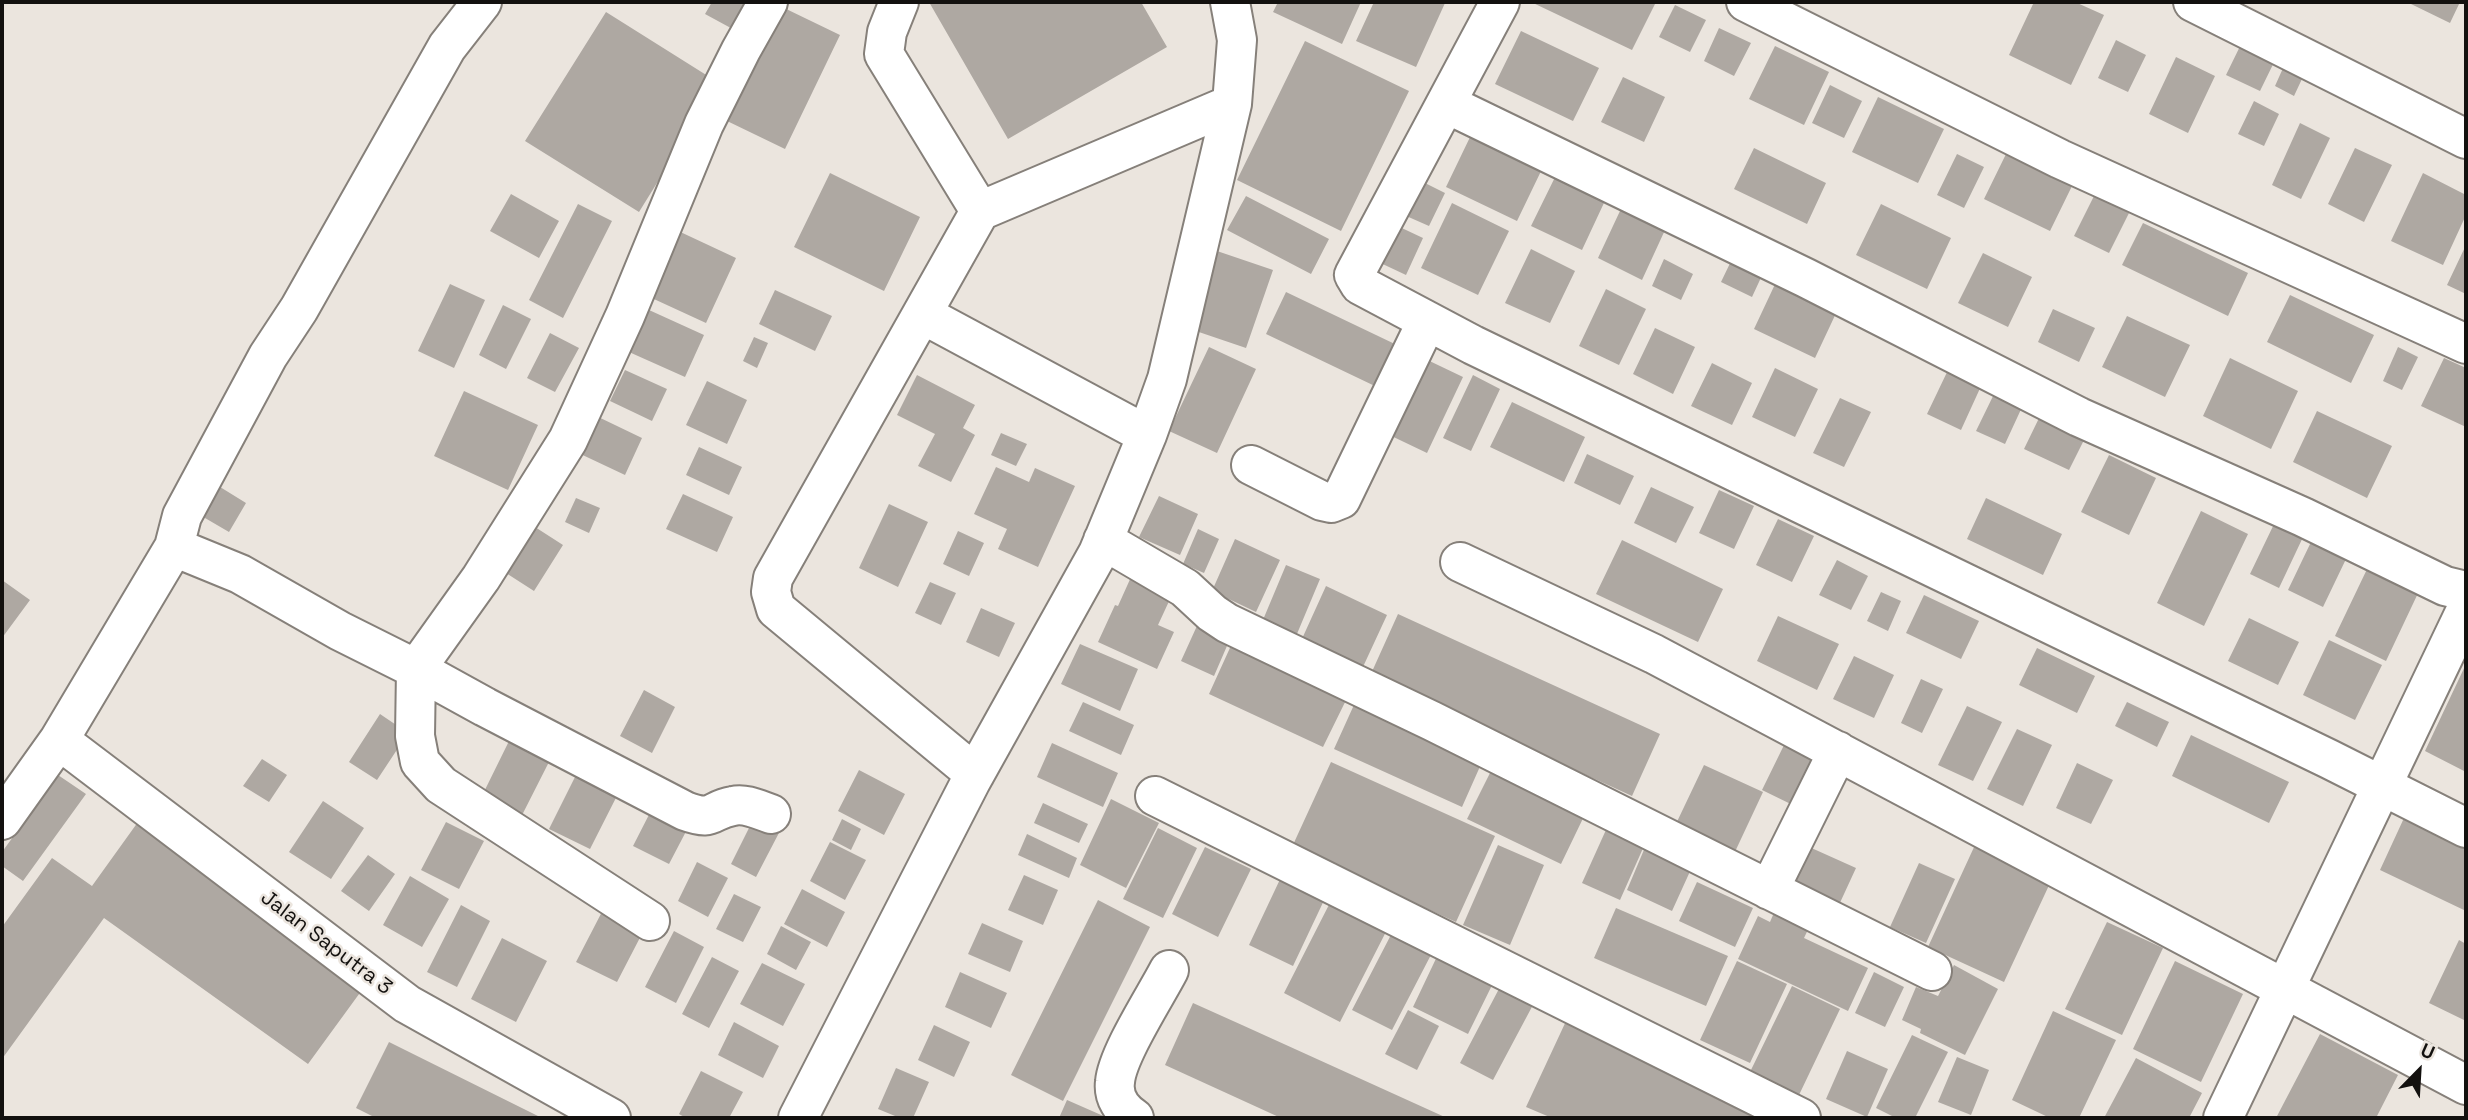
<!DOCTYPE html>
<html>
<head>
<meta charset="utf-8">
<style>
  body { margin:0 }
  #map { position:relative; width:2468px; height:1120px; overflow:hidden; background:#ebe5de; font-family:"Space Grotesk",sans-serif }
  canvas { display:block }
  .frame { position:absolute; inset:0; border:4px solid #13110f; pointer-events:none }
  .north { position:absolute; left:2384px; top:1036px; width:70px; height:70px; -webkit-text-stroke:5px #ebe5de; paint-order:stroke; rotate:24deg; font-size:19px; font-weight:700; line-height:28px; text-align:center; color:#13110f }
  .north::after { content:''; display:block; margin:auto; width:24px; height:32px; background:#13110f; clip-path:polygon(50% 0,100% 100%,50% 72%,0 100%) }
</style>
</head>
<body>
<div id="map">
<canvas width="2468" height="1120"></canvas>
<div class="frame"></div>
<div class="north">U</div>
</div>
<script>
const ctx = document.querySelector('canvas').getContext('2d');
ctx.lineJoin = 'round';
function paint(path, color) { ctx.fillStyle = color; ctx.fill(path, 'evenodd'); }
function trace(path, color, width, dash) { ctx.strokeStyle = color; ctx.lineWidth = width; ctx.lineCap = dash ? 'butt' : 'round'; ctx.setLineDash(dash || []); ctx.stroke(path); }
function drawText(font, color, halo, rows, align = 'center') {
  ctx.font = font + ' "Space Grotesk",sans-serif'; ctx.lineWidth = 5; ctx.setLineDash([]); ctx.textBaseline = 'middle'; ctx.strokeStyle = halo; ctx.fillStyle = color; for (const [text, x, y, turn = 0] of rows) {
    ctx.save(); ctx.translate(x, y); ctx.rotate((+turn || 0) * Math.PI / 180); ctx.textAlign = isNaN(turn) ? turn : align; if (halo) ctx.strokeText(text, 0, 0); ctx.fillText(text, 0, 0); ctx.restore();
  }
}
const building = new Path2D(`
  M712 2H758L740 33 705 14Z
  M929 2H1141L1167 47 1008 139Z
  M1278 2H1361L1342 44 1273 12Z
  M1374 2 1445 3 1416 67 1356 41Z
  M1531 2H1656L1632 50Z
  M2034 2H2075L2104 15 2071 85 2009 55Z
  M2412 2H2460L2450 23 2411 4Z
  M1675 5 1706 20 1690 52 1659 37Z
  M780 6 840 35 785 149 725 120Z
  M606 12 719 83 639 212 525 141Z
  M1719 28 1751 43 1734 76 1704 61Z
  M1521 31 1599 68 1573 121 1495 84Z
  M2247 32 2281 48 2260 91 2226 75Z
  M2116 40 2146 55 2128 92 2098 78Z
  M1305 41 1409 91 1341 231 1237 180Z
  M1775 46 1829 72 1804 125 1749 99Z
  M2176 57 2215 76 2188 133 2149 114Z
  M2288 57 2308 66 2294 96 2275 86Z
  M1623 77 1665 97 1644 142 1601 122Z
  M1830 85 1862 101 1844 138 1812 123Z
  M1878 97 1944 129 1918 183 1852 152Z
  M2254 101 2279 114 2264 146 2238 134Z
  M2300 123 2330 138 2301 199 2272 185Z
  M1472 133 1543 167 1517 221 1446 187Z
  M1754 148 1826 183 1807 224 1734 189Z
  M2355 148 2392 165 2364 222 2328 204Z
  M1957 154 1984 167 1964 208 1937 195Z
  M2006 154 2072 186 2050 231 1984 199Z
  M1560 167 1610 190 1582 250 1531 226Z
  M830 173 920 217 884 291 794 247Z
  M2423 173 2466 195V215L2443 265 2391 241Z
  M1421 181 1445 193 1429 226 1404 215Z
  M511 194 559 221 539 258 490 231Z
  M1246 196 1329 239 1311 274 1227 230Z
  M1627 196 1671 217 1642 280 1598 258Z
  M2094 196 2129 213 2109 253 2074 236Z
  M1452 203 1509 231 1478 295 1421 268Z
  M578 204 612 221 563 318 529 300Z
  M1881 204 1951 238 1927 289 1856 255Z
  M1389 222 1423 238 1406 275 1372 259Z
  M2143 223 2248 273 2228 316 2122 265Z
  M674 229 736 258 706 323 643 294Z
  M2466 245V294L2447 285Z
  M1531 249 1575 271 1550 323 1505 303Z
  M1217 251 1273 270 1246 348 1190 329Z
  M1983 253 2032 277 2008 327 1958 303Z
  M1734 255 1765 269 1752 297 1721 282Z
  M1664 259 1693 274 1681 300 1652 286Z
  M1777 280 1838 309 1815 358 1754 329Z
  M450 284 485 300 454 368 418 351Z
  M1606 289 1646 309 1619 365 1579 346Z
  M775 290 832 316 815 351 759 324Z
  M1286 292 1399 346 1379 388 1266 334Z
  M2290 295 2374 335 2351 383 2267 342Z
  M503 305 531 319 506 369 479 355Z
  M2053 309 2095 328 2079 362 2038 342Z
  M649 310 704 335 685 377 629 352Z
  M2127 316 2190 345 2165 397 2102 367Z
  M1655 328 1695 347 1673 394 1633 374Z
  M550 333 579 348 555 392 527 378Z
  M754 337 768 343 757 368 743 361Z
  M1209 347 1256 369 1217 453 1169 431Z
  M2398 347 2418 357 2402 390 2383 381Z
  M1417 355 1463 377 1427 453 1381 431Z
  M2230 358 2298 391 2271 449 2203 416Z
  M2444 358 2466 368V427L2421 406Z
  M1712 363 1752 383 1732 425 1691 406Z
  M1775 368 1818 389 1795 437 1752 417Z
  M1949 368 1982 384 1961 430 1927 414Z
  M625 370 667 389 652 421 610 401Z
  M917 375 975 405 963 428 975 435 951 482 918 466 935 434 897 415Z
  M1473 375 1500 389 1471 451 1443 438Z
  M707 381 747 400 727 444 686 425Z
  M464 391 538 425 508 490 434 456Z
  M1995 392 2023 405 2005 444 1976 431Z
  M1840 398 1871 412 1844 467 1813 453Z
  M1512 402 1585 437 1564 482 1490 447Z
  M2317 411 2392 446 2367 498 2293 462Z
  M590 413 642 438 625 475 572 450Z
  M2041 414 2086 436 2069 470 2024 449Z
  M1001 433 1027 444 1016 466 991 455Z
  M699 447 742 467 729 495 686 475Z
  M1587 454 1634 476 1620 505 1574 483Z
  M2109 455 2156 478 2129 535 2081 512Z
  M996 467 1029 482 1035 468 1075 486 1038 567 998 549 1007 529 974 514Z
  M212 482 246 503 229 532 193 511Z
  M1651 487 1694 507 1676 543 1634 523Z
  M1719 490 1754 506 1734 549 1699 533Z
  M683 494 733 517 717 552 666 529Z
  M1159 496 1198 514 1180 555 1139 537Z
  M576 498 600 508 589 533 565 522Z
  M1986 498 2062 534 2043 575 1967 539Z
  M889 504 928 522 898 587 859 568Z
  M2201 511 2248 534 2204 626 2157 603Z
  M1778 519 1814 536 1792 582 1756 565Z
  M2275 522 2304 535 2279 588 2250 574Z
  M535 527 563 545 534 591 506 573Z
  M1198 529 1219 539 1204 573 1183 564Z
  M958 531 984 543 969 576 943 564Z
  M1235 539 1280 560 1256 612 1212 591Z
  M1622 540 1723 589 1698 642 1596 594Z
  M2311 542 2346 559 2323 607 2288 590Z
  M1837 560 1868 576 1851 610 1819 595Z
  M1286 565 1320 579 1294 641 1260 627Z
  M2369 565 2420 589 2386 661 2335 636Z
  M1136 566 1177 584 1158 625 1174 632 1157 669 1098 642 1115 605 1118 606Z
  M2 580 30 600 2 638Z
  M930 582 956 593 941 625 915 613Z
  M1326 586 1387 615 1362 669 1301 641Z
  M1881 592 1901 601 1888 631 1867 621Z
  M1924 595 1979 621 1961 659 1906 633Z
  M981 608 1015 623 999 657 966 642Z
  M1398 614 1660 734 1632 796 1370 676Z
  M1778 616 1839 644 1817 690 1757 661Z
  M1201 617 1233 632 1214 676 1181 661Z
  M2249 618 2299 642 2278 685 2228 661Z
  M1234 639 1350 692 1323 747 1209 694Z
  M2329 640 2382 665 2355 720 2303 695Z
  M1080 644 1138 669 1120 711 1061 684Z
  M2037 648 2095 676 2077 713 2019 685Z
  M1854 656 1894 675 1874 718 1833 699Z
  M2466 664V772L2425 751Z
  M1921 679 1943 689 1922 733 1901 723Z
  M644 690 675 707 652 753 620 736Z
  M1358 696 1486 753 1462 807 1334 749Z
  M1083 702 1134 725 1121 755 1069 731Z
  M2127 702 2169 722 2157 747 2115 726Z
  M1967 706 2002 722 1973 781 1938 765Z
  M380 714 408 733 377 780 349 762Z
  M2017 729 2052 745 2023 806 1987 789Z
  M2191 735 2289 782 2269 823 2172 776Z
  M511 737 551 758 517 825 478 804Z
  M1786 741 1827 763 1803 810 1762 790Z
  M1052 743 1118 773 1103 807 1037 777Z
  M262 759 287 775 269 802 243 786Z
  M583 761 624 782 590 849 549 829Z
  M1331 762 1495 836 1456 922 1292 847Z
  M1495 763 1588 808 1561 864 1467 819Z
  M2077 763 2113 780 2091 824 2056 808Z
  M1704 765 1763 792 1733 856 1674 828Z
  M859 770 905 794 884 835 838 811Z
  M58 775 86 794 23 881 2 866V852Z
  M1111 799 1159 823 1126 888 1080 865Z
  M323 801 364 828 331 879 289 852Z
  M656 801 692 820 669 864 633 846Z
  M1043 803 1088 824 1079 843 1034 823Z
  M143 815 370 979 308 1064 104 918 2 1059V927L52 858 92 886Z
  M755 816 781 829 756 877 731 864Z
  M2404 818 2466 848V911L2380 870Z
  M842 819 861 829 851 850 832 840Z
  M1610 821 1648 837 1620 900 1582 883Z
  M446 822 484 841 459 889 421 870Z
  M1158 828 1197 848 1163 918 1123 899Z
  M1027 834 1077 858 1069 878 1018 855Z
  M830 842 866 860 845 900 810 881Z
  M1498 845 1544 865 1510 945 1463 925Z
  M1646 845 1692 867 1672 911 1627 890Z
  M1975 845 2051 881 2004 982 1928 947Z
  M1807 846 1856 868 1838 907 1789 885Z
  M1205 847 1251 869 1218 937 1172 914Z
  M368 855 395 874 369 911 341 891Z
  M697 862 728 878 708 917 678 901Z
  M1919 863 1955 879 1926 943 1890 927Z
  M1283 873 1327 894 1293 966 1249 945Z
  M1024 875 1058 890 1043 925 1008 910Z
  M410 876 449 899 422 947 383 925Z
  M1697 882 1753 908 1735 947 1679 921Z
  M802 889 845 912 827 947 784 924Z
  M1336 891 1392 920 1340 1022 1284 993Z
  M734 894 761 907 743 942 716 929Z
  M1098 900 1150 927 1063 1101 1011 1075Z
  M1779 901 1814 917 1804 938 1868 968 1848 1011 1738 959 1758 916 1770 922Z
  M461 905 490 921 457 987 427 972Z
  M605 906 646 926 617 982 576 962Z
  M1616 908 1728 956 1706 1006 1594 958Z
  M2107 922 2163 948 2122 1035 2065 1009Z
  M982 923 1023 941 1010 972 968 954Z
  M781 926 811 942 796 970 767 954Z
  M1394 929 1434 949 1392 1030 1352 1010Z
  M674 931 704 947 676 1003 645 987Z
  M502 938 547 961 516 1022 471 999Z
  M2459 940 2466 944V1021L2429 1003Z
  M1442 946 1498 973 1468 1034 1413 1007Z
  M712 957 739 971 709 1028 682 1014Z
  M1737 961 1787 984 1750 1063 1700 1040Z
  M2175 961 2243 994 2201 1082 2133 1049Z
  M762 963 805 984 783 1026 740 1004Z
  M1954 965 1998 989 1965 1055 1920 1033 1921 1029 1902 1020 1916 987 1938 996Z
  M960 972 1007 993 991 1028 945 1007Z
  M1874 972 1904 987 1885 1027 1855 1013Z
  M1501 985 1534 1003 1493 1080 1460 1063Z
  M1792 986 1840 1009 1799 1095 1750 1072Z
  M1193 1003 1242 1025 1447 1118H1281L1165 1065Z
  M1408 1010 1439 1026 1417 1070 1385 1054Z
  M2053 1011 2116 1040 2079 1118H2050L2012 1100Z
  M1567 1019 1786 1118H1552L1526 1107Z
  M734 1022 779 1046 763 1078 718 1055Z
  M934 1025 970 1042 954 1077 918 1060Z
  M2320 1034 2398 1075 2376 1118H2276Z
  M1912 1035 1948 1052 1915 1118H1896L1876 1108Z
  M389 1042 542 1118H376L356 1108Z
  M1847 1051 1888 1069 1867 1117 1826 1099Z
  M1957 1057 1989 1070 1971 1115 1938 1102Z
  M2136 1058 2202 1093 2189 1118H2104Z
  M896 1068 929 1082 913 1118H900L878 1109Z
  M701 1071 743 1092 729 1118H686L679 1114Z
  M1067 1100 1108 1118H1059Z`);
const minor = new Path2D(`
  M899 2 887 32 884 54 980 211 1232 104
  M1500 2 1354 275 1360 285 1473 345 2329 759 2466 828
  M1746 2 2060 159 2466 344
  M2193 2 2466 139
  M1447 104 1806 278 2079 417 2303 517 2445 586 2466 591
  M922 314 1147 435
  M1251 465 1322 501 1331 503 1341 499 1427 321
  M1103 540 1185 588 1212 613 1227 623 1432 721 1932 971
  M174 547 182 516 268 356 299 309 447 47 482 2
  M1460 562 1654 654 2466 1085
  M59 740 407 1004 611 1118
  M975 774 776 609 771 592 773 578 980 211
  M1155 796 1801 1118
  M2 820 59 740 174 547 240 574 340 631 416 669 481 578 568 440 625 316 704 124 741 50 768 2
  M1769 890 1838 751
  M650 921 441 785 420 762 415 736 416 669 485 707 685 811C715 822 709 810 733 806 746 803 759 810 771 814
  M798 1118 971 781 1098 553 1147 435 1167 379 1232 104 1237 40 1230 2
  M1134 1118C1122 1110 1113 1097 1115 1082 1117 1055 1155 997 1169 970
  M2223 1118 2466 610`);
const streetNames = [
  ["Jalan Saputra 3",326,943,37]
];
paint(building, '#aea8a2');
trace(minor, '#86807a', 42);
trace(minor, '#fff', 38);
drawText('21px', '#13110f', '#ebe5de', streetNames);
</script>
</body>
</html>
